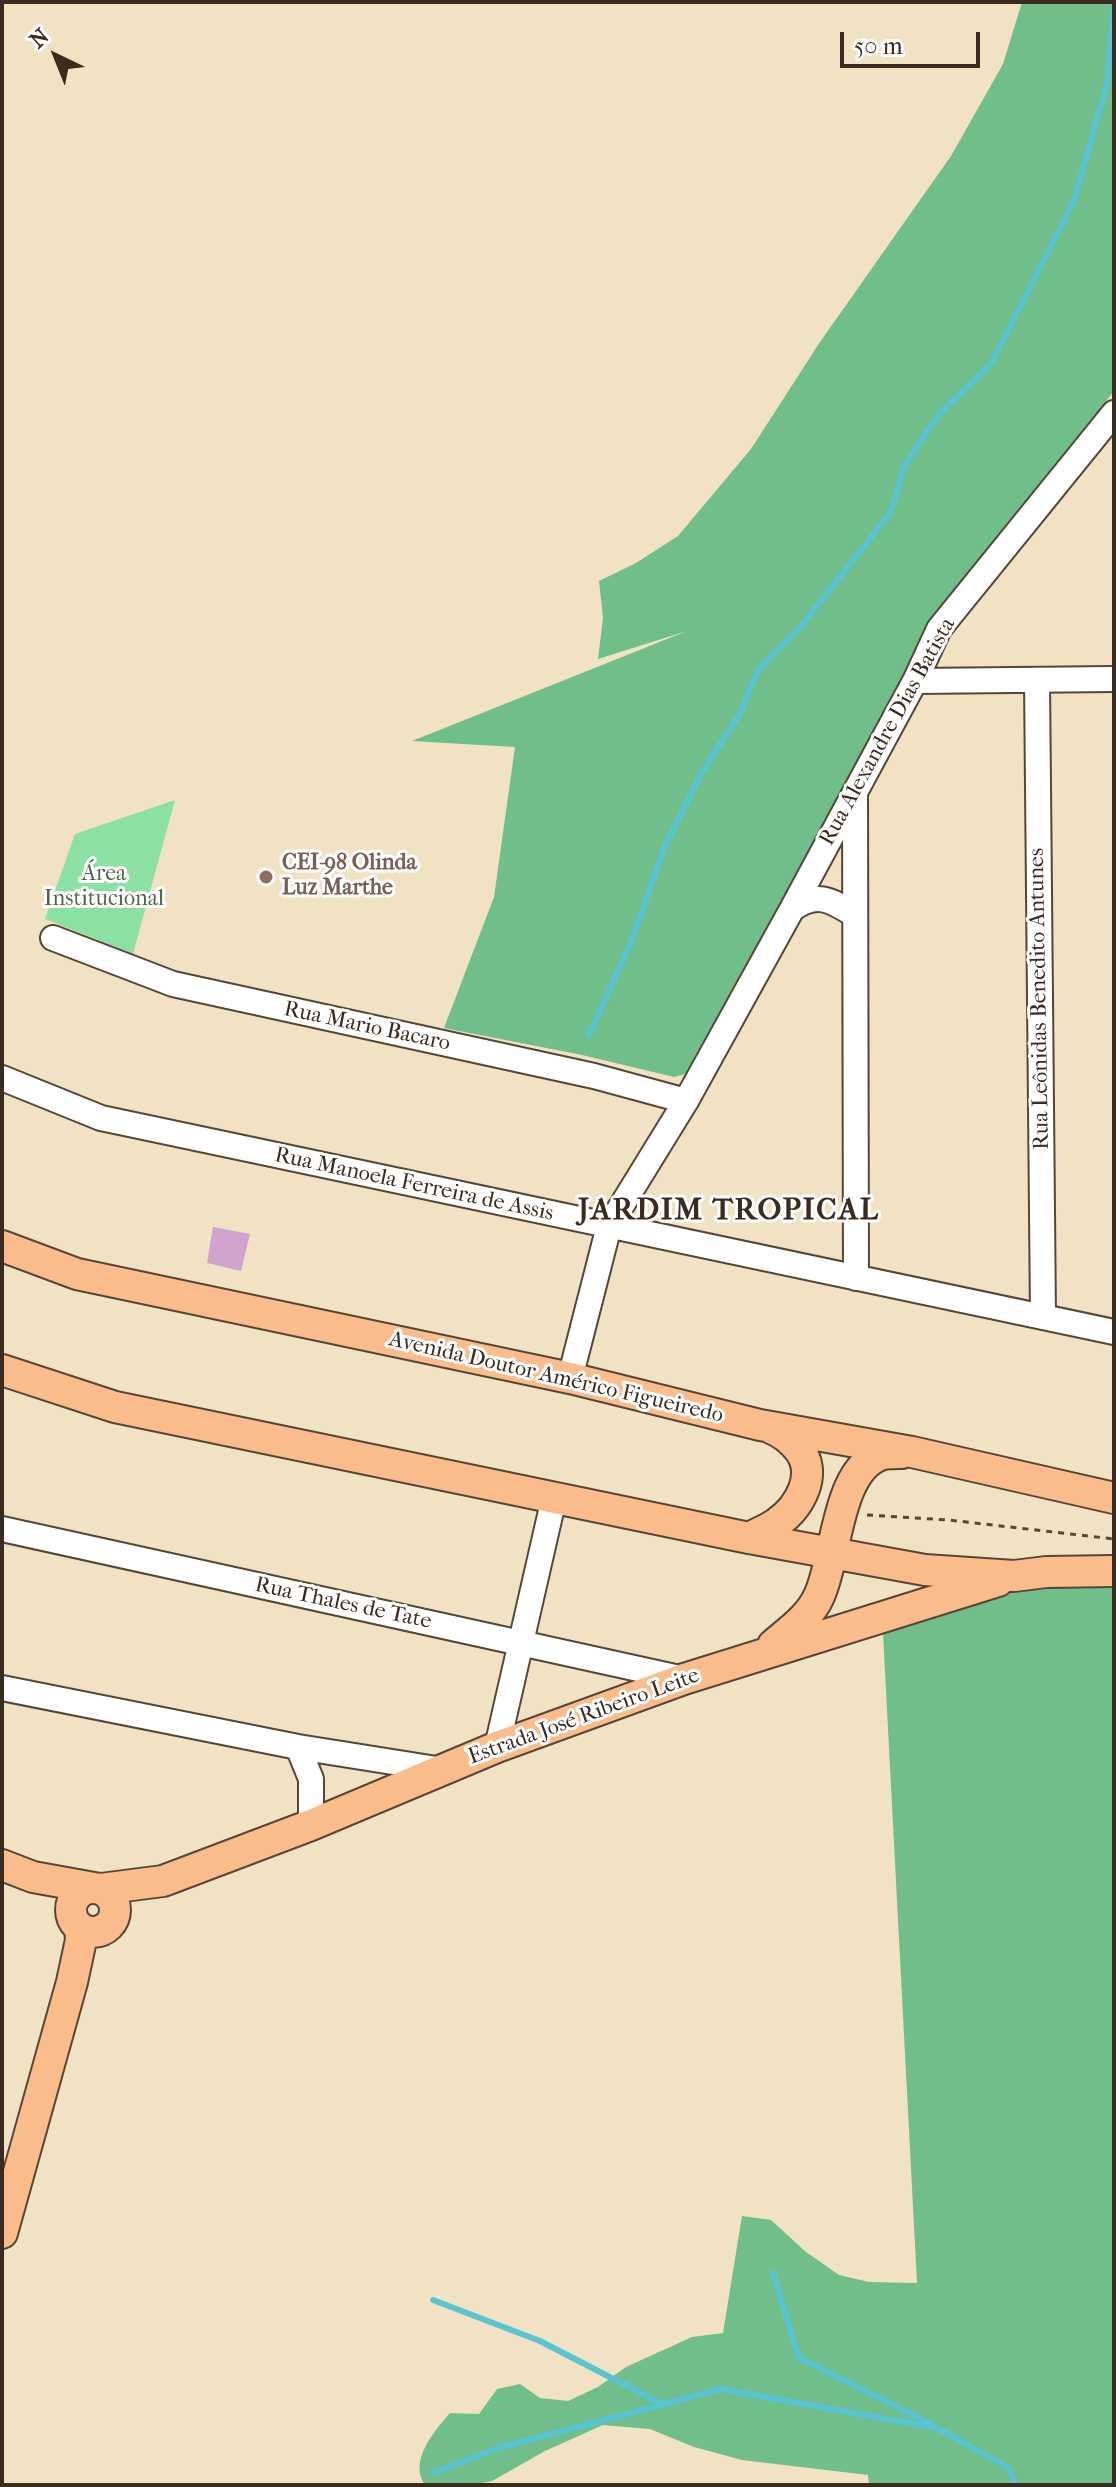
<!DOCTYPE html>
<html>
<head>
<meta charset="utf-8">
<style>
  body { margin:0 }
  #map { position:relative; width:1116px; height:2487px; overflow:hidden; background:#f1e2c4; font-family:"IM FELL French Canon",serif }
  canvas { display:block }
  .frame { position:absolute; inset:0; border:4px solid #3b2a1e; pointer-events:none }
  .north { position:absolute; left:16px; top:16px; width:80px; height:80px; -webkit-text-stroke:6px #fff; paint-order:stroke; rotate:317deg; font-size:22px; font-weight:700; line-height:32px; text-align:center; color:#3b2a1e }
  .north::after { content:''; display:block; margin:auto; width:28px; height:36px; background:#3b2a1e; clip-path:polygon(50% 0,100% 100%,50% 72%,0 100%) }
  .scale { position:absolute; left:840px; top:32px; width:140px; height:36px; box-sizing:border-box; border:4px solid #3b2a1e; border-top:0; padding-left:10px; font-size:24px; line-height:28px; white-space:nowrap; color:#3b2a1e; -webkit-text-stroke:6px #fff; paint-order:stroke }
</style>
</head>
<body>
<div id="map">
<canvas width="1116" height="2487"></canvas>
<div class="frame"></div>
<div class="north">N</div>
<div class="scale">50 m</div>
</div>
<script>
const ctx = document.querySelector('canvas').getContext('2d');
ctx.lineJoin = 'round';
function paint(path, color) { ctx.fillStyle = color; ctx.fill(path, 'evenodd'); }
function trace(path, color, width, dash) { ctx.strokeStyle = color; ctx.lineWidth = width; ctx.lineCap = dash ? 'butt' : 'round'; ctx.setLineDash(dash || []); ctx.stroke(path); }
function drawText(font, color, halo, rows, align = 'center') {
  ctx.font = font + ' "IM FELL French Canon",serif'; ctx.lineWidth = 6; ctx.setLineDash([]); ctx.textBaseline = 'middle'; ctx.strokeStyle = halo; ctx.fillStyle = color; for (const [text, x, y, turn = 0] of rows) {
    ctx.save(); ctx.translate(x, y); ctx.rotate((+turn || 0) * Math.PI / 180); ctx.textAlign = isNaN(turn) ? turn : align; if (halo) ctx.strokeText(text, 0, 0); ctx.fillText(text, 0, 0); ctx.restore();
  }
}
const green = new Path2D(`
  M175 800 133 954 45 919 75 834Z`);
const forest = new Path2D(`
  M1022 2H1114V391L933 621 783 898 685 1074 674 1077 582 1055 444 1028 494 897 515 747 412 741 687 631 598 659 603 618 599 581 636 563 678 536 751 449 820 342 951 156 1003 64Z
  M1114 1583V2485H869L868 2475 742 2460 694 2447 650 2429 603 2425 545 2451 492 2481 472 2485H425C408 2461 435 2430 450 2413L479 2414 497 2389 520 2384 540 2398 568 2401 598 2387 626 2367 692 2337 723 2333 742 2216 771 2220 806 2252 839 2275 869 2282 917 2283 883 1633 909 1626 994 1593Z`);
const stream = new Path2D(`
  M589 1035 630 945 664 848 702 772 741 712 758 670 802 625 890 513 904 467 938 415 991 364 1074 201 1107 83 1114 4
  M773 2273 799 2358 931 2424
  M433 2300 540 2341 662 2404
  M433 2473 498 2448 721 2389 937 2428 1009 2468 1015 2485`);
const building = new Path2D(`
  M213 1227 250 1234 241 1271 207 1263Z`);
const path = new Path2D(`
  M867 1515 949 1520 1114 1539`);
const minor = new Path2D(`
  M1037 680 1043 1317
  M915 681 1114 679
  M855 796 856 1278
  M792 909C817 891 831 900 855 915
  M53 938 173 984 594 1076 686 1101
  M2 1078 101 1118 1114 1332
  M570 1378 609 1226 686 1101 792 909 915 681 939 629 1114 413
  M2 1529 684 1679
  M2 1688 298 1747 443 1770
  M298 1747 311 1779V1825
  M497 1747 554 1498`);
const major = new Path2D(`
  M2 1246 77 1274 570 1378 760 1425 912 1452 1114 1498
  M2 1370 115 1407 749 1538 925 1570 1014 1576 1046 1572 1114 1571
  M749 1538C758 1533 769 1529 777 1523 800 1507 819 1473 798 1448 791 1440 783 1433 773 1429
  M773 1645C789 1631 810 1617 819 1596 837 1559 836 1467 883 1454 889 1453 896 1453 902 1453
  M2 1865 33 1877 94 1888
  M71 1910a22 22 0 1 1 44 0a22 22 0 1 1-44 0Z
  M101 1889 163 1881 311 1825 497 1747 684 1679 998 1581
  M2 2233 72 1982 81 1940 80 1928`);
const markers = [
  [266,877,8,"#8d6e63"]
];
const streetNames = [
  ["Rua Alexandre Dias Batista",888,732,-61],
  ["Rua Leônidas Benedito Antunes",1040,999,-91],
  ["Rua Mario Bacaro",367,1027,12],
  ["Rua Manoela Ferreira de Assis",414,1185,12],
  ["Avenida Doutor Américo Figueiredo",556,1378,13],
  ["Rua Thales de Tate",343,1604,12],
  ["Estrada José Ribeiro Leite",584,1717,-20]
];
const educationNames = [
  ["CEI-98 Olinda",282,864],
  ["Luz Marthe",282,889]
];
const parkNames = [
  ["Área",104,875],
  ["Institucional",104,900]
];
const districtNames = [
  ["JARDIM TROPICAL",729,1212]
];
paint(green, '#8be0a3');
paint(forest, '#70be89');
trace(stream, '#59c5d2', 6);
paint(building, '#cfa3cb');
trace(minor, '#564637', 28);
trace(major, '#564637', 34);
trace(path, '#564637', 3, [6, 6]);
trace(minor, '#fff', 24);
trace(major, '#f9bc8a', 30);
for (const [x, y, r, color] of markers) { const dot = new Path2D(); dot.arc(x, y, r, 0, 2 * Math.PI); ctx.fillStyle = color; ctx.fill(dot); trace(dot, '#fff', 3); }
drawText('22px', '#3b2a1e', '#fff', streetNames);
drawText('bold 22px', '#785e54', '#fff', educationNames, 'left');
drawText('22px', '#536146', '#fff', parkNames);
ctx.letterSpacing = '2px';
drawText('bold 30px', '#3b2a1e', '#fff', districtNames);
ctx.letterSpacing = '0px';
</script>
</body>
</html>
